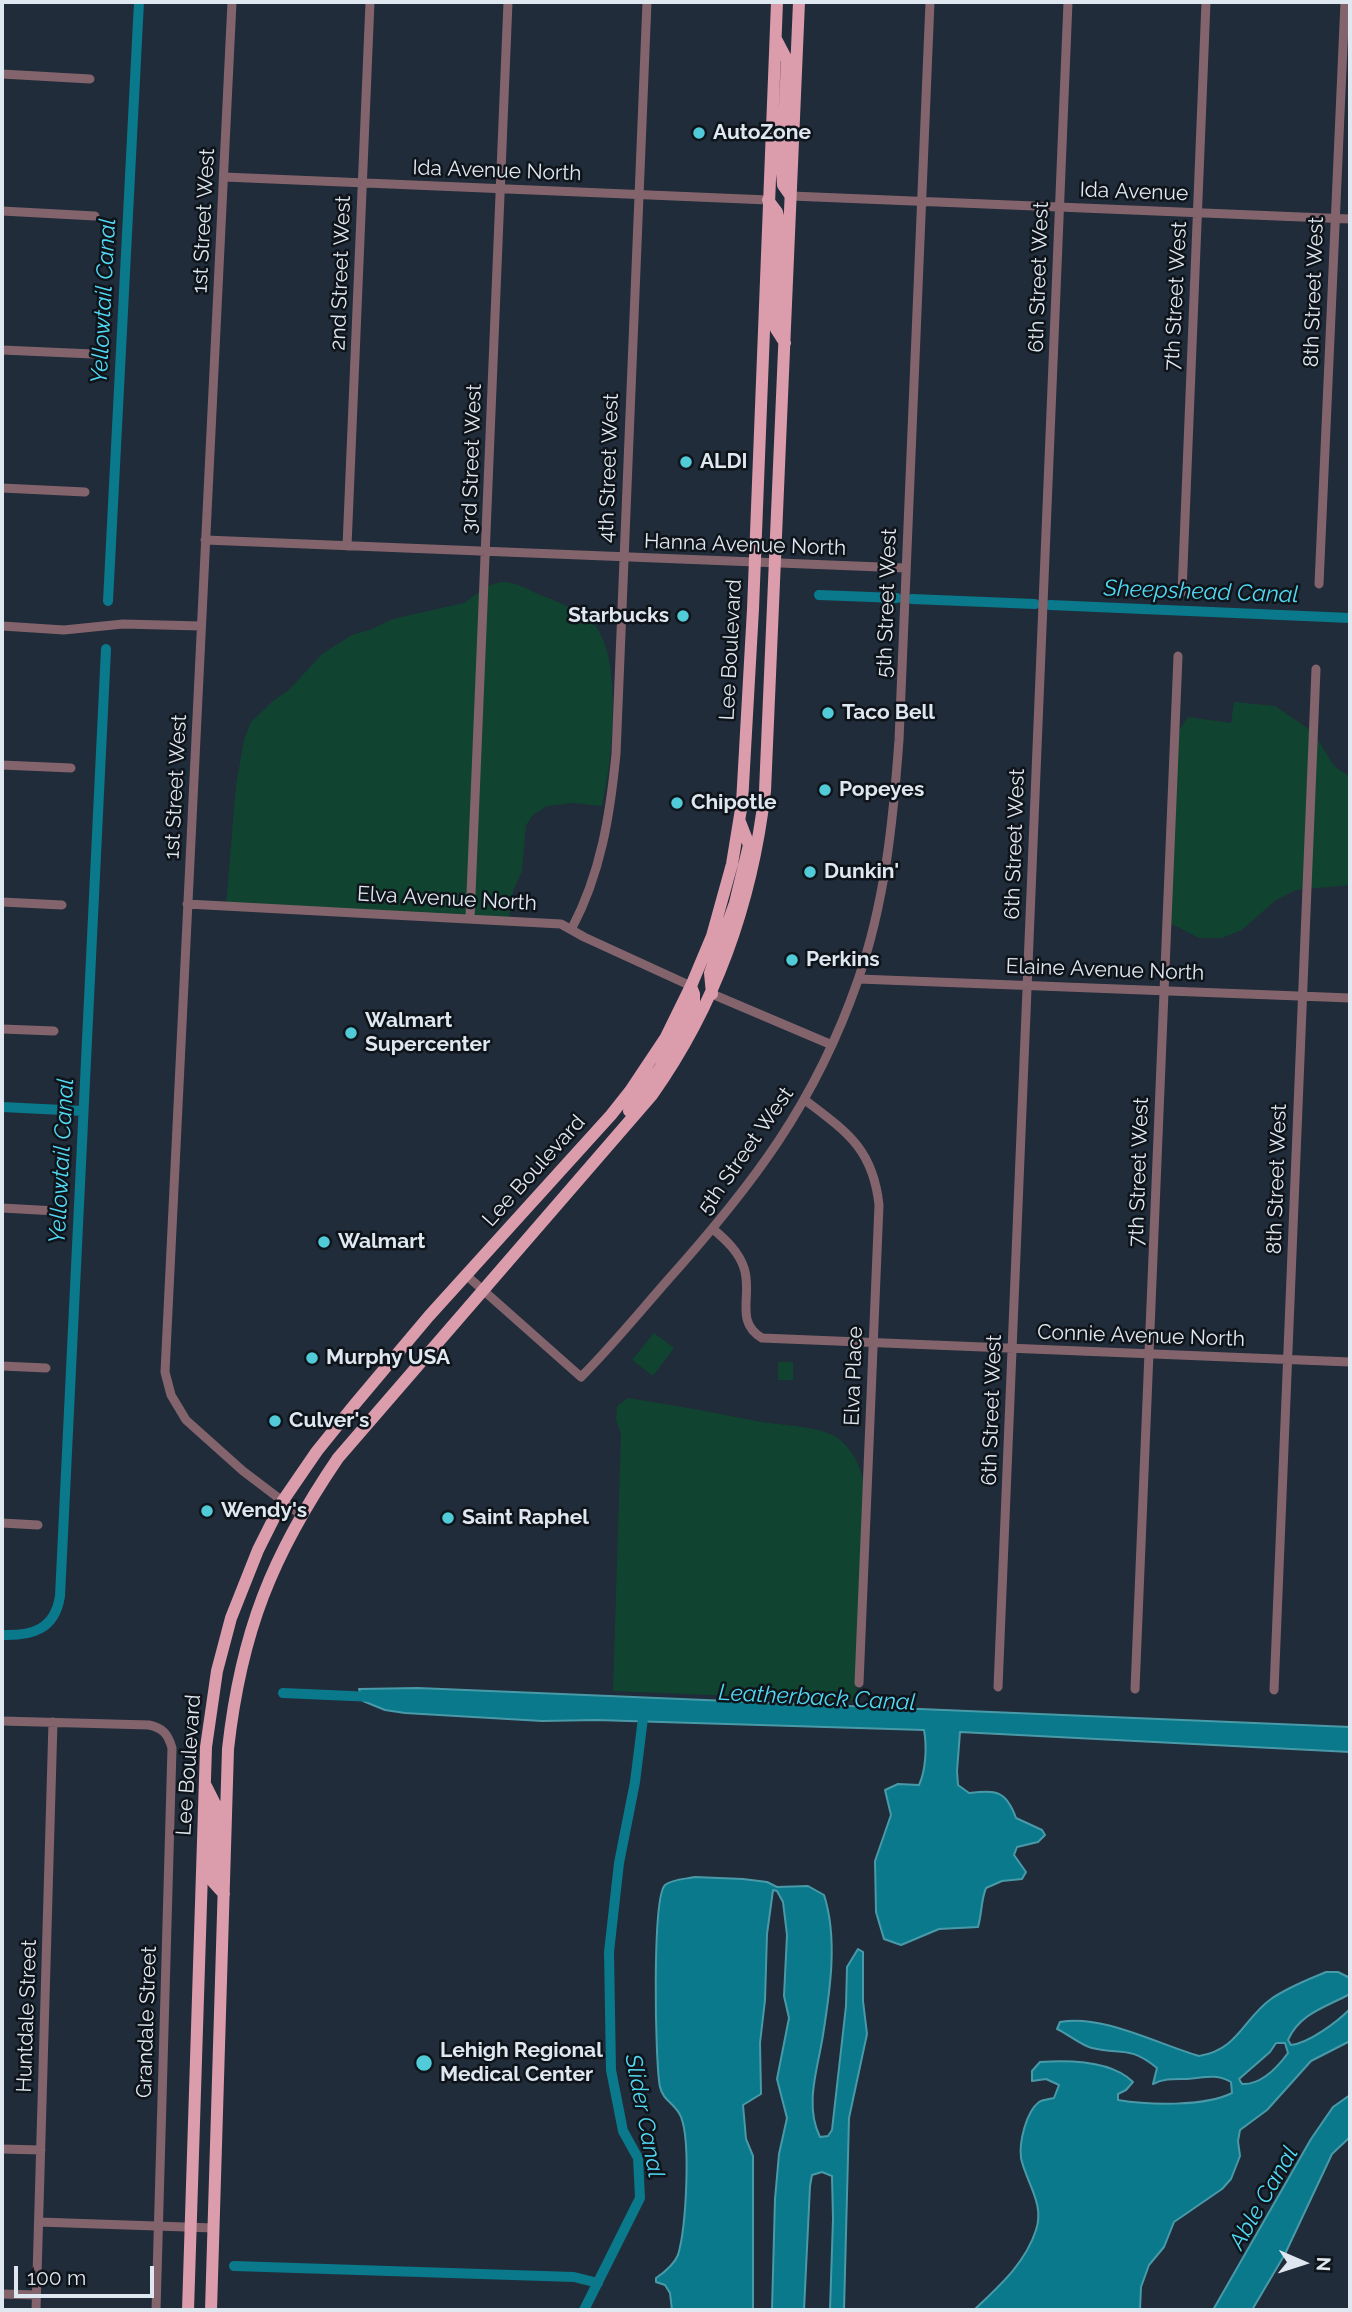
<!DOCTYPE html>
<html>
<head>
<meta charset="utf-8">
<style>
  body { margin:0 }
  #map { position:relative; width:1352px; height:2312px; overflow:hidden; background:#202c39; font-family:Raleway,sans-serif }
  canvas { display:block }
  .frame { position:absolute; inset:0; border:4px solid #dfe7f0; pointer-events:none }
  .north { position:absolute; left:1268px; top:2228px; width:70px; height:70px; -webkit-text-stroke:5px #0e141a; paint-order:stroke; rotate:93deg; font-size:19px; font-weight:700; line-height:28px; text-align:center; color:#dfe7f0 }
  .north::after { content:''; display:block; margin:auto; width:24px; height:32px; background:#dfe7f0; clip-path:polygon(50% 0,100% 100%,50% 72%,0 100%) }
  .scale { position:absolute; left:14px; top:2266px; width:140px; height:32px; box-sizing:border-box; border:4px solid #dfe7f0; border-top:0; padding-left:9px; font-size:21px; line-height:24px; white-space:nowrap; color:#dfe7f0; -webkit-text-stroke:5px #0e141a; paint-order:stroke }
</style>
</head>
<body>
<div id="map">
<canvas width="1352" height="2312"></canvas>
<div class="frame"></div>
<div class="north">N</div>
<div class="scale">100 m</div>
</div>
<script>
const ctx = document.querySelector('canvas').getContext('2d');
ctx.lineJoin = 'round';
function paint(path, color) { ctx.fillStyle = color; ctx.fill(path, 'evenodd'); }
function trace(path, color, width, dash) { ctx.strokeStyle = color; ctx.lineWidth = width; ctx.lineCap = dash ? 'butt' : 'round'; ctx.setLineDash(dash || []); ctx.stroke(path); }
function drawText(font, color, halo, rows, align = 'center') {
  ctx.font = font + ' Raleway,sans-serif'; ctx.lineWidth = 5; ctx.setLineDash([]); ctx.textBaseline = 'middle'; ctx.strokeStyle = halo; ctx.fillStyle = color; for (const [text, x, y, turn = 0] of rows) {
    ctx.save(); ctx.translate(x, y); ctx.rotate((+turn || 0) * Math.PI / 180); ctx.textAlign = isNaN(turn) ? turn : align; if (halo) ctx.strokeText(text, 0, 0); ctx.fillText(text, 0, 0); ctx.restore();
  }
}
const green = new Path2D(`
  M500 582C519 582 529 591 545 597 561 603 581 611 593 623 624 656 612 764 602 806L572 803 547 806 533 815 526 825 522 871 513 891 509 918 226 905 236 785 244 740 251 722 272 702 289 690 322 654 352 635 372 629 393 619 464 603 486 587Z
  M1234 702 1275 706 1313 732 1334 766 1350 777V885L1296 890 1276 900 1242 930 1222 938H1199L1166 921 1174 738 1188 717 1231 723Z
  M654 1333 674 1348 653 1376 632 1360Z
  M778 1362H793V1380H778Z
  M628 1398C673 1405 717 1413 761 1422 780 1425 826 1427 839 1439 859 1456 865 1478 866 1502L856 1701 613 1691 621 1433 616 1420 617 1406Z`);
const water = new Path2D(`
  M418 1688 1350 1727V1752L960 1732 957 1771 958 1785 969 1793C996 1790 1006 1790 1016 1818L1042 1830 1045 1835 1038 1842 1017 1847 1014 1855 1026 1872 1022 1879 1002 1881 986 1888C981 1900 982 1913 978 1927L939 1929 901 1945 884 1939 876 1912 875 1861 891 1815 885 1790 898 1784 919 1785C926 1770 927 1746 924 1730L596 1720 542 1721 405 1713 385 1710 363 1701 359 1689Z
  M695 1877 743 1879 767 1882 777 1887 808 1886 824 1895C838 1938 830 1991 823 2035 818 2068 804 2105 820 2137L828 2136 832 2130 846 2006 847 1967 858 1949 863 1952V2001L867 2034 849 2118 844 2310H830L833 2219 832 2176 822 2172 812 2175 810 2186 804 2310H772L775 2199 779 2154 787 2118 777 2079 789 2018 784 1996 787 1935 783 1902 777 1891 773 1890 767 1934 765 2000 760 2043 761 2094 743 2105 746 2139 753 2156V2310H672L670 2293 665 2285 656 2282V2278C665 2272 674 2264 678 2255 686 2228 691 2142 681 2117 676 2104 663 2101 660 2087 655 2063 652 1898 665 1885 672 1879 686 1879 695 1877Z
  M1326 1972H1338L1350 1978V1994C1326 2007 1300 2013 1288 2040L1291 2045C1309 2043 1337 2022 1350 2009V2041L1311 2061 1267 2110 1240 2130 1238 2141 1240 2156 1231 2179 1222 2189 1174 2222 1164 2247 1149 2265 1141 2287 1140 2310H974C998 2287 1025 2264 1036 2230 1045 2204 1026 2182 1021 2158 1019 2142 1026 2112 1039 2102 1042 2100 1049 2099 1054 2098L1059 2085 1046 2079 1032 2081V2071L1040 2062C1069 2060 1111 2060 1133 2082L1126 2090 1118 2094V2100C1148 2105 1204 2107 1232 2093L1231 2082C1215 2073 1204 2078 1187 2079 1175 2079 1164 2078 1153 2084L1157 2068C1129 2045 1121 2055 1092 2048 1082 2046 1068 2034 1057 2029L1060 2022C1103 2014 1157 2044 1199 2056 1238 2050 1243 2019 1271 1999 1288 1987 1307 1980 1326 1972ZM1276 2043H1285L1288 2053C1277 2068 1261 2085 1242 2084L1239 2079 1270 2052Z
  M1350 2095V2137L1332 2154 1285 2254 1252 2310H1213L1311 2139 1333 2107Z`);
const canal = new Path2D(`
  M819 595 897 598
  M912 599 1035 604
  M108 601 139 2
  M1050 605 1350 618
  M2 1107 83 1111
  M2 1635C33 1636 55 1629 60 1596L106 649
  M283 1693 374 1697
  M234 2266 574 2277 598 2283
  M584 2310 640 2198 638 2158 623 2131 611 2070 609 1952 619 1863 635 1782 644 1710`);
const minor = new Path2D(`
  M232 2 165 1372 171 1395 186 1420 243 1471 301 1515
  M2 74 90 79
  M224 177 768 200
  M791 196 1350 219
  M2 211 95 216
  M2 350 93 354
  M2 488 85 492
  M205 540 905 568
  M347 546 370 2
  M1319 584 1345 2
  M1182 592 1206 2
  M2 626 64 630 123 624 201 626
  M2 765 71 768
  M2 902 62 905
  M187 904 561 924 584 937 691 986
  M470 918 508 2
  M572 928C601 873 610 815 616 754L647 2
  M859 979 1350 998
  M712 994 832 1045
  M2 1029 54 1031
  M805 1100C847 1132 873 1149 879 1205L859 1683
  M2 1208 56 1211
  M713 1229C726 1240 739 1252 744 1268 753 1294 734 1322 762 1338L1350 1362
  M466 1275 581 1377C611 1347 638 1314 666 1282 752 1186 815 1104 858 980 885 902 893 822 899 740L930 2
  M2 1366 46 1368
  M2 1523 38 1525
  M998 1687 1068 2
  M1135 1689 1178 656
  M1274 1690 1316 669
  M2 1721 149 1725C163 1728 168 1734 172 1748L156 2310
  M2 2149 41 2150
  M39 2222 214 2228
  M2 2294 36 2295
  M36 2310 53 1722`);
const major = new Path2D(`
  M776 39 787 60 782 171 783 185 790 195
  M768 200 777 212 779 222 776 329 785 343
  M712 994 710 973 735 903 749 845 740 822
  M629 1111 660 1068 694 1004V994L691 986
  M206 1786 215 1804 213 1882 224 1894
  M188 2310 206 1747 217 1671 231 1618 258 1550 282 1502 317 1451 355 1404 429 1316 611 1115 630 1091 666 1037 691 986 712 936 732 864 742 803 753 609 777 2
  M211 2310 228 1749C241 1632 272 1555 338 1458L652 1095C717 1003 752 903 765 791L799 2`);
const markers = [
  [699,133,7,"#52cbd9"],
  [686,462,7,"#52cbd9"],
  [683,616,7,"#52cbd9"],
  [828,713,7,"#52cbd9"],
  [825,790,7,"#52cbd9"],
  [677,803,7,"#52cbd9"],
  [810,872,7,"#52cbd9"],
  [792,960,7,"#52cbd9"],
  [351,1033,7,"#52cbd9"],
  [324,1242,7,"#52cbd9"],
  [312,1358,7,"#52cbd9"],
  [275,1421,7,"#52cbd9"],
  [207,1511,7,"#52cbd9"],
  [448,1518,7,"#52cbd9"],
  [424,2063,9,"#52cbd9"]
];
const poiNames = [
  ["AutoZone",713,133],
  ["ALDI",700,462],
  ["Starbucks",669,616,"right"],
  ["Taco Bell",842,713],
  ["Popeyes",839,790],
  ["Chipotle",691,803],
  ["Dunkin'",824,872],
  ["Perkins",806,960],
  ["Walmart",365,1021],
  ["Supercenter",365,1045],
  ["Walmart",338,1242],
  ["Murphy USA",326,1358],
  ["Culver's",289,1421],
  ["Wendy's",221,1511],
  ["Saint Raphel",462,1518],
  ["Lehigh Regional",440,2051],
  ["Medical Center",440,2075]
];
const streetNames = [
  ["Ida Avenue North",497,171,2],
  ["Ida Avenue",1134,192,2],
  ["1st Street West",204,221,-87],
  ["2nd Street West",341,273,-88],
  ["6th Street West",1039,277,-88],
  ["8th Street West",1314,292,-88],
  ["7th Street West",1176,296,-87],
  ["3rd Street West",472,459,-88],
  ["4th Street West",609,468,-88],
  ["Hanna Avenue North",745,545,2],
  ["5th Street West",887,603,-88],
  ["Lee Boulevard",731,650,-87],
  ["1st Street West",176,787,-87],
  ["6th Street West",1015,844,-88],
  ["Elva Avenue North",447,899,3],
  ["Elaine Avenue North",1105,970,2],
  ["5th Street West",746,1151,-55],
  ["Lee Boulevard",534,1171,-48],
  ["7th Street West",1139,1172,-88],
  ["8th Street West",1277,1179,-88],
  ["Connie Avenue North",1141,1336,2],
  ["Elva Place",854,1376,-88],
  ["6th Street West",992,1410,-88],
  ["Lee Boulevard",189,1765,-86],
  ["Huntdale Street",27,2016,-88],
  ["Grandale Street",147,2022,-88]
];
const waterNames = [
  ["Yellowtail Canal",104,301,-87],
  ["Sheepshead Canal",1201,592,2],
  ["Yellowtail Canal",62,1161,-87],
  ["Leatherback Canal",817,1698,3],
  ["Slider Canal",644,2116,79],
  ["Able Canal",1264,2198,-60]
];
paint(green, '#104430');
paint(water, '#09798b');
trace(water, '#499aa9', 2);
trace(canal, '#09798b', 10);
trace(minor, '#83646c', 9);
trace(major, '#db9cac', 12);
for (const [x, y, r, color] of markers) { const dot = new Path2D(); dot.arc(x, y, r, 0, 2 * Math.PI); ctx.fillStyle = color; ctx.fill(dot); trace(dot, '#0e141a', 2.5); }
drawText('bold 21px', '#dfe7f0', '#0e141a', poiNames, 'left');
drawText('21px', '#dfe7f0', '#0e141a', streetNames);
drawText('italic 23px', '#51d9f4', '#0e141a', waterNames);
</script>
</body>
</html>
